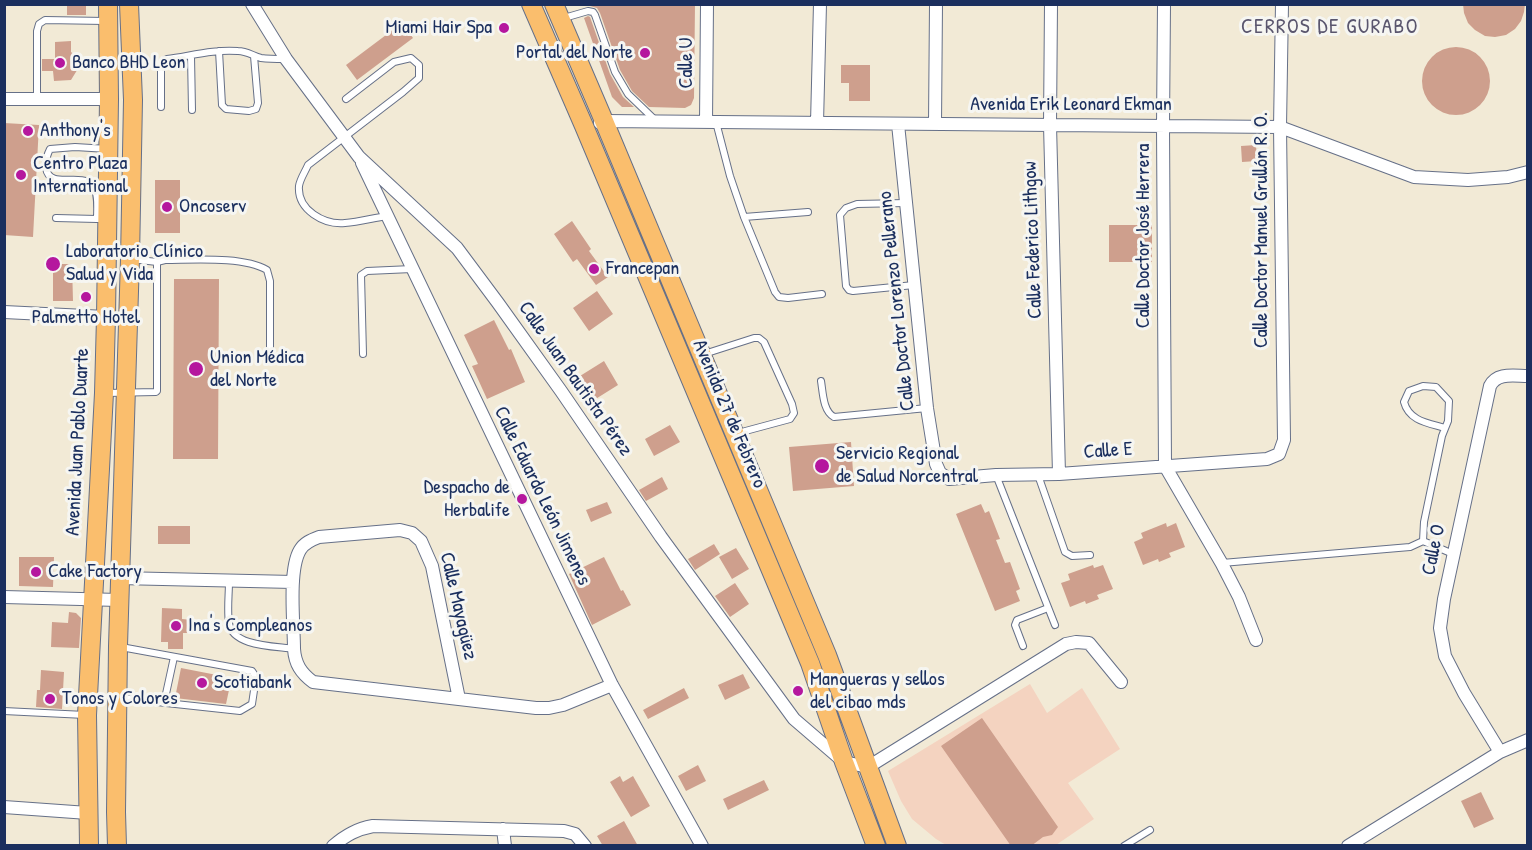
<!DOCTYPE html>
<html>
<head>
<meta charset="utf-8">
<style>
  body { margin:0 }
  #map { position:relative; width:1532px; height:850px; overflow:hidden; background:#f2ead6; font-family:"Patrick Hand",sans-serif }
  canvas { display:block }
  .frame { position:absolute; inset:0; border:6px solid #1b2f5e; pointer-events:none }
</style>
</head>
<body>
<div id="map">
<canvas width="1532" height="850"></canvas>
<div class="frame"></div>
</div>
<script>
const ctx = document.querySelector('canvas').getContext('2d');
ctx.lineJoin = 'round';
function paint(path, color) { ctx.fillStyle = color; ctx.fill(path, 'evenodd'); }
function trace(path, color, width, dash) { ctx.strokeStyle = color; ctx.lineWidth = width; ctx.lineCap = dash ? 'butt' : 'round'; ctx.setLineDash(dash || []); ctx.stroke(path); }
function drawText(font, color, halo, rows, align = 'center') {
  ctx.font = font + ' "Patrick Hand",sans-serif'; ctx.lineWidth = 6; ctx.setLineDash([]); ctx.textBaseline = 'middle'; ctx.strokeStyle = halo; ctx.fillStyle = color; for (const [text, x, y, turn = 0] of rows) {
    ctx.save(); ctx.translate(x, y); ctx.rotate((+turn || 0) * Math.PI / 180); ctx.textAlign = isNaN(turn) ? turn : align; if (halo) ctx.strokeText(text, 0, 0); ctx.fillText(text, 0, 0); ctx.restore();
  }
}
const built = new Path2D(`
  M1030 684 1047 713 1082 688 1120 749 1068 783 1094 819 1056 845H946L936 839 912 819 901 801 888 771Z`);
const building = new Path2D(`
  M67 4H86V15H67Z
  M596 4H695L694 98 691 105 685 108 649 107 632 91 620 70 600 13 597 8 590 6Z
  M1463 4H1525L1524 12 1521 21 1515 29 1506 35 1495 37 1485 36 1475 30 1468 23 1464 13Z
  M588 16 590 17 610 74 623 97 634 107H622L612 97 584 18Z
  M402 23 413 38 357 80 346 65Z
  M71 41V52L77 57 79 67 71 80 54 81 53 71H42V59H55V42Z
  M1422 81a34 34 0 1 1 68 0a34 34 0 1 1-68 0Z
  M841 65H870V101H849V83H841Z
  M4 123 39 125 33 237 4 235Z
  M1256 145 1257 161 1242 162 1241 146Z
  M155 180H180V233H155Z
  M572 221 591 249 589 251 608 277 596 285 577 259 573 262 554 234Z
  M1109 225H1152V262H1109Z
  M53 264H72L73 301H53Z
  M174 279H219L218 459H173Z
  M597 291 613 314 589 331 573 308Z
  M494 320 509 350 511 349 525 382 487 399 472 366 478 364 464 335Z
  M604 361 618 385 594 400 580 376Z
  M670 425 680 442 654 456 645 439Z
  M851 442 854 486 793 491 789 447Z
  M662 477 668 489 646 501 639 490Z
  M607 502 612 513 591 522 586 510Z
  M981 504 985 513 989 511 1000 539 996 540 1005 563 1010 562 1020 589 1016 591 1020 601 995 611 956 514Z
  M1166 523 1167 527 1176 523 1185 547 1169 553 1171 557 1159 562 1158 559 1143 565 1134 542 1143 538 1141 533Z
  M158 526H190V544H158Z
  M714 544 720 554 695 570 688 559Z
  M736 548 749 569 732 579 719 557Z
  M19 557H54L53 587 19 586Z
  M604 557 621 591 623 590 631 605 592 625 569 574Z
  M1093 565 1094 568 1103 565 1113 589 1097 595 1099 599 1086 604 1085 601 1070 607 1061 583 1070 580 1068 574Z
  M735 583 749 604 730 617 715 596Z
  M162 608 182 609V619L192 620 191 633H183V649H168V642H161Z
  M69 612 76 613 81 618 79 648 51 647 52 622 68 623Z
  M181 668 227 677 225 689 229 690 226 704 175 698Z
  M41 670 64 672 62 709 36 707 37 690H40Z
  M743 674 750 688 725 700 718 685Z
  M684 688 689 698 648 719 643 710Z
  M982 718 1058 827 1052 835 1043 837 1031 846H1011L941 746Z
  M698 765 706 781 686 791 678 776Z
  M620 776 623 782 633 776 650 806 631 817 610 782Z
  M764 780 769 790 728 810 723 799Z
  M1481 792 1494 819 1474 828 1461 801Z
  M624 821 638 846H603L597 836Z`);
const service = new Path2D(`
  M564 18 588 11 593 12 595 15 615 72 628 94 655 120
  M219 51 222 105 226 109 249 111 256 109 258 103 254 56
  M191 56 192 110
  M37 99V31L39 24 45 20 105 21
  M346 99 394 62 411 58 419 65V78L403 92 308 165C305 172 300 179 299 186 297 210 324 225 345 223 359 222 373 218 387 216
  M161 107V66L163 61 167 59C190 56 214 49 238 51 247 51 253 56 261 58 269 59 277 59 285 59
  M716 122 730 176 744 217 775 292 779 297 788 298 822 294
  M906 203 857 204 846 208 840 215 846 286 849 290 853 291 914 285
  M744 217 808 212
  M56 218 97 219
  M104 219H97C97 209 99 192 92 185 80 172 49 190 46 168 45 161 47 155 50 149L75 147 108 149
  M131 259 157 262
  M363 354 361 275 367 271 412 269
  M704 354 754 338H759L764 342 792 404 794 413 790 419 738 433
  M821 381C823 393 823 411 834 417L927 408
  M106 393 156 392 157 391V262L165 260C193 260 243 256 267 270L270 281V361
  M996 475 1055 625
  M1038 475 1065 552 1072 556 1090 555
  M1423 541 1453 554
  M1222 563 1410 547 1423 541 1424 522 1442 436 1448 421 1449 401 1436 387 1423 386 1409 391 1404 402C1409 421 1428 423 1445 428
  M229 581C229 595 227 610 229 623 232 647 276 646 294 649
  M1023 646 1015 625 1017 620 1048 608
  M120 698 240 711 252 704 256 677 252 671 121 647
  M164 703 174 657
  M4 711 85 715
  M1124 846 1150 830`);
const minor = new Path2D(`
  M252 4 286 59 359 157 457 248 498 303 561 391 661 537 794 719 844 762 868 767 1066 644 1076 642 1089 643 1121 682
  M1051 4 1050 125 1059 474
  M1164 4 1163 126 1165 466 1222 564 1239 597 1256 640
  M4 99H109
  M706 122 707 4
  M600 123 604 121 1280 127 1414 177 1468 180 1508 177 1528 172
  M817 123 820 4
  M898 124 927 408 936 464 940 473 949 479 996 475 1059 474 1267 459 1279 454 1284 440 1280 127 1282 4
  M935 124 936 4
  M362 163 612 685 702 846
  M4 312 106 317
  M119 578 293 582
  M4 597 119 600
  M459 699 432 566 421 541 412 533 400 530 319 537C311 540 304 543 300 550 288 570 294 625 294 649 295 664 301 673 313 682L536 708H549L563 705 612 685
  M1500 752 1464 693 1445 656 1440 628 1444 599 1490 386C1497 372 1514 376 1528 376
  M4 807 88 813
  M503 829 505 846
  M333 846C346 835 357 829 373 826L564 831 575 834 585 846
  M1348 846 1500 752 1528 740`);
const primary = new Path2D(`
  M531 4 584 126 810 663 844 762 876 846
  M554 4 604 121 827 655 897 846
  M89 846 87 715 104 393 106 317 109 99 108 4
  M117 846 116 812 118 646 130 259 133 100 129 4`);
const markers = [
  [504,28,6,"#b5179e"],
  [645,53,6,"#b5179e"],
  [60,63,6,"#b5179e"],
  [28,131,6,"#b5179e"],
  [21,175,6,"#b5179e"],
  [167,207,6,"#b5179e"],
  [53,264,8,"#b5179e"],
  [594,269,6,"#b5179e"],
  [86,297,6,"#b5179e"],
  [196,369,8,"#b5179e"],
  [822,466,8,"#b5179e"],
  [522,499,6,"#b5179e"],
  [36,572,6,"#b5179e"],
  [176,626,6,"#b5179e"],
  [202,683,6,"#b5179e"],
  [798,691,6,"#b5179e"],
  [50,699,6,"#b5179e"]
];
const poiNames = [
  ["Miami Hair Spa",492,28,"right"],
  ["Portal del Norte",633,53,"right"],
  ["Banco BHD Leon",72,63],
  ["Anthony's",40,131],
  ["Centro Plaza",33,164],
  ["International",33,187],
  ["Oncoserv",179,207],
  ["Laboratorio Clínico",66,252],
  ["Salud y Vida",66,275],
  ["Francepan",606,269],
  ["Palmetto Hotel",86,318,"center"],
  ["Union Médica",210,358],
  ["del Norte",210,381],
  ["Servicio Regional",836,454],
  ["de Salud Norcentral",836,477],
  ["Despacho de",510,488,"right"],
  ["Herbalife",510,511,"right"],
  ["Cake Factory",48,572],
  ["Ina's Compleanos",188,626],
  ["Mangueras y sellos",810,680],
  ["del cibao mds",810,703],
  ["Scotiabank",214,683],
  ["Tonos y Colores",62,699]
];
const streetNames = [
  ["Calle U",687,63,-90],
  ["Avenida Erik Leonard Ekman",1071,105],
  ["Calle Doctor Manuel Grullón R. O.",1262,230,-90],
  ["Calle Doctor José Herrera",1144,236,-90],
  ["Calle Federico Lithgow",1033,240,-92],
  ["Calle Doctor Lorenzo Pellerano",897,301,-96],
  ["Calle Juan Bautista Pérez",575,379,55],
  ["Avenida 27 de Febrero",729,414,67],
  ["Avenida Juan Pablo Duarte",78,442,-87],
  ["Calle E",1108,451,-4],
  ["Calle Eduardo León Jimenes",542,496,64],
  ["Calle O",1434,550,-78],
  ["Calle Mayagüez",458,606,77]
];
const neighbourhoodNames = [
  ["CERROS DE GURABO",1330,27]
];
paint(built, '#f4d3c0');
paint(building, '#ce9f8d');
trace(service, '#667088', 8);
trace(minor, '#667088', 14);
trace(primary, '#667088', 20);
trace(service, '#fff', 6);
trace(minor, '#fff', 12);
trace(primary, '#fabe6d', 18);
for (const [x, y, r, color] of markers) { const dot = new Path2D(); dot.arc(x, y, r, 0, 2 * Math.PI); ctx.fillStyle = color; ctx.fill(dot); trace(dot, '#f6f6f2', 2); }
drawText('20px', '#1b2f5e', '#f6f6f2', poiNames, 'left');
drawText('20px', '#1b2f5e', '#f6f6f2', streetNames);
ctx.letterSpacing = '1.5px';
drawText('21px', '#5a566e', '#f6f6f2', neighbourhoodNames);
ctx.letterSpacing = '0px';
</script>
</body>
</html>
